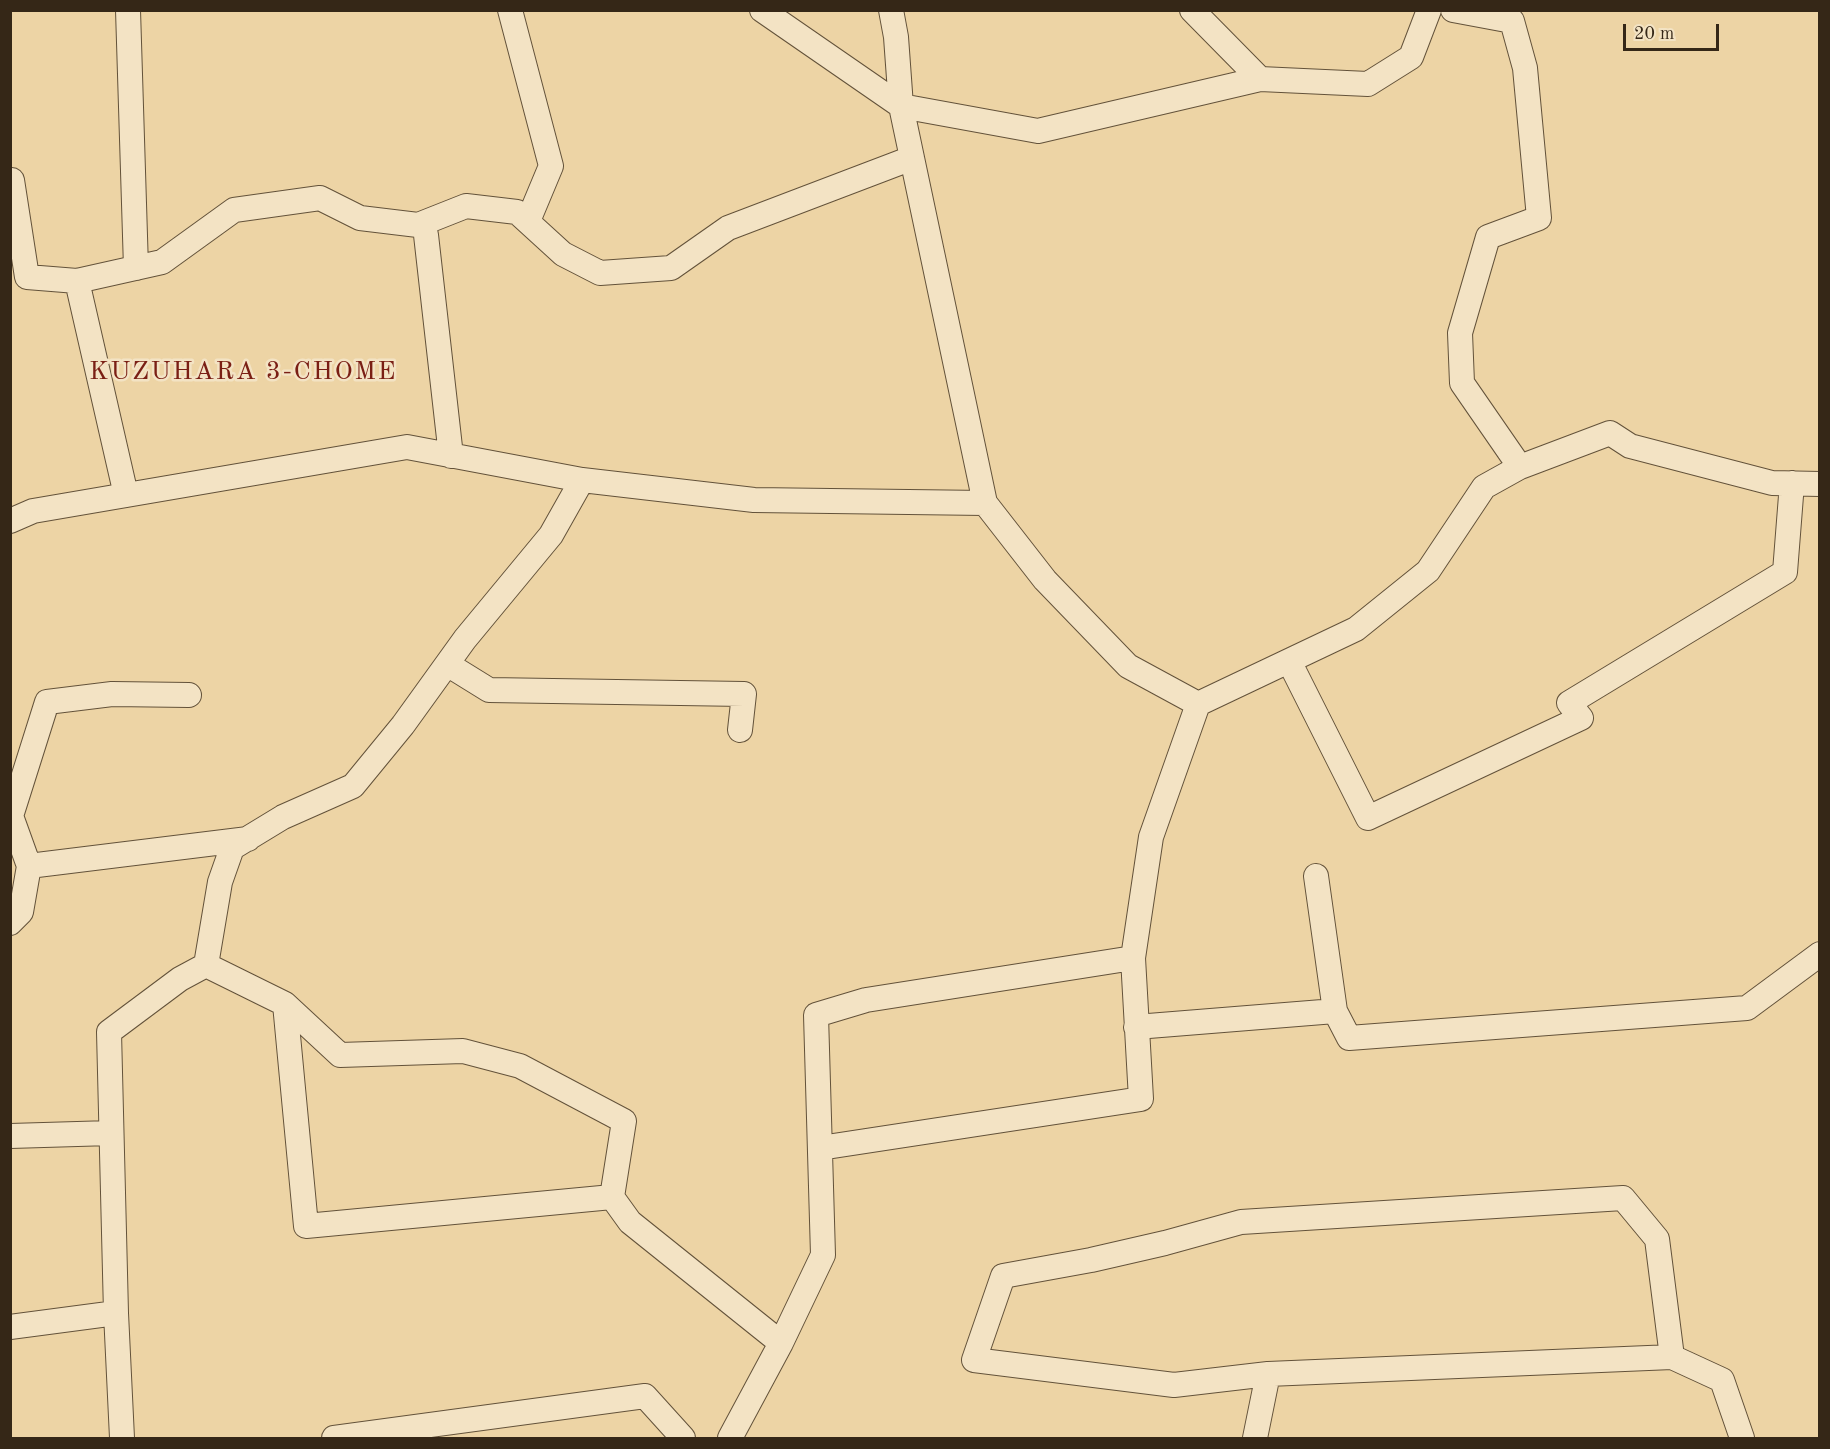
<!DOCTYPE html>
<html>
<head>
<meta charset="utf-8">
<style>
  body { margin:0 }
  #map { position:relative; width:1830px; height:1449px; overflow:hidden; background:#edd4a5; font-family:"Old Standard TT",serif }
  canvas { display:block }
  .frame { position:absolute; inset:0; border:12px solid #352717; pointer-events:none }
  .scale { position:absolute; left:1623px; top:24px; width:96px; height:27px; box-sizing:border-box; border:3px solid #352717; border-top:0; padding-left:8px; font-size:18px; line-height:21px; white-space:nowrap; color:#352717; -webkit-text-stroke:4px #f3e3c4; paint-order:stroke }
</style>
</head>
<body>
<div id="map">
<canvas width="1830" height="1449"></canvas>
<div class="frame"></div>
<div class="scale">20 m</div>
</div>
<script>
const ctx = document.querySelector('canvas').getContext('2d');
ctx.lineJoin = 'round';
function trace(path, color, width, dash) { ctx.strokeStyle = color; ctx.lineWidth = width; ctx.lineCap = dash ? 'butt' : 'round'; ctx.setLineDash(dash || []); ctx.stroke(path); }
function drawText(font, color, halo, rows, align = 'center') {
  ctx.font = font + ' "Old Standard TT",serif'; ctx.lineWidth = 5; ctx.setLineDash([]); ctx.textBaseline = 'middle'; ctx.strokeStyle = halo; ctx.fillStyle = color; for (const [text, x, y, turn = 0] of rows) {
    ctx.save(); ctx.translate(x, y); ctx.rotate((+turn || 0) * Math.PI / 180); ctx.textAlign = isNaN(turn) ? turn : align; if (halo) ctx.strokeText(text, 0, 0); ctx.fillText(text, 0, 0); ctx.restore();
  }
}
const minor = new Path2D(`
  M128 10 136 268
  M510 10 551 166 528 221
  M762 10 901 106 1038 131 1260 79 1368 84 1411 57 1429 10
  M891 10 896 37 901 106 985 503 1045 580 1128 666 1198 704
  M1192 10 1260 79
  M1453 10 1512 21 1525 68 1539 218 1488 237 1460 333 1462 383 1520 467
  M10 180H12L27 277 77 281 126 495
  M426 235 451 456
  M77 281 162 262 234 210 320 198 360 218 418 225 466 206 517 212 563 254 600 273 671 268 728 228 912 158
  M10 521 33 511 407 447 582 480 754 500 985 503
  M1289 661 1368 818 1581 718 1569 703 1785 572 1792 483
  M447 664 489 690 744 694 740 730
  M29 866 248 839
  M1316 876 1335 1011
  M10 923 21 912 29 866 11 816 47 702 112 694 189 695
  M206 965 285 1004 340 1055 463 1051 520 1066 624 1121 612 1197 630 1222 781 1343
  M206 965 220 882 232 848 283 817 353 786 403 725 465 639 551 535 582 480
  M285 1004 306 1226 612 1197
  M1136 1027 1335 1011 1349 1038 1747 1008 1820 954
  M10 1136 111 1133
  M820 1148 1141 1099 1133 958 1151 837 1198 704 1356 629 1428 571 1484 487 1520 467 1610 433 1630 446 1772 483 1820 484
  M10 1327 116 1313
  M1672 1357 1657 1239 1623 1198 1241 1222 1165 1243 1091 1260 1003 1276 974 1360 1174 1385 1268 1374 1672 1357 1722 1380 1742 1438
  M122 1438 116 1313 109 1032 180 979 206 965
  M334 1438 645 1396 683 1438
  M730 1438 781 1343 823 1255 816 1015 866 1000 1133 958
  M1255 1438 1268 1374`);
const neighbourhoodNames = [
  ["KUZUHARA 3-CHOME",243,372]
];
trace(minor, '#63523a', 26);
trace(minor, '#f3e3c4', 24);
ctx.letterSpacing = '1.5px';
drawText('26px', '#7a1f14', '#f3e3c4', neighbourhoodNames);
ctx.letterSpacing = '0px';
</script>
</body>
</html>
